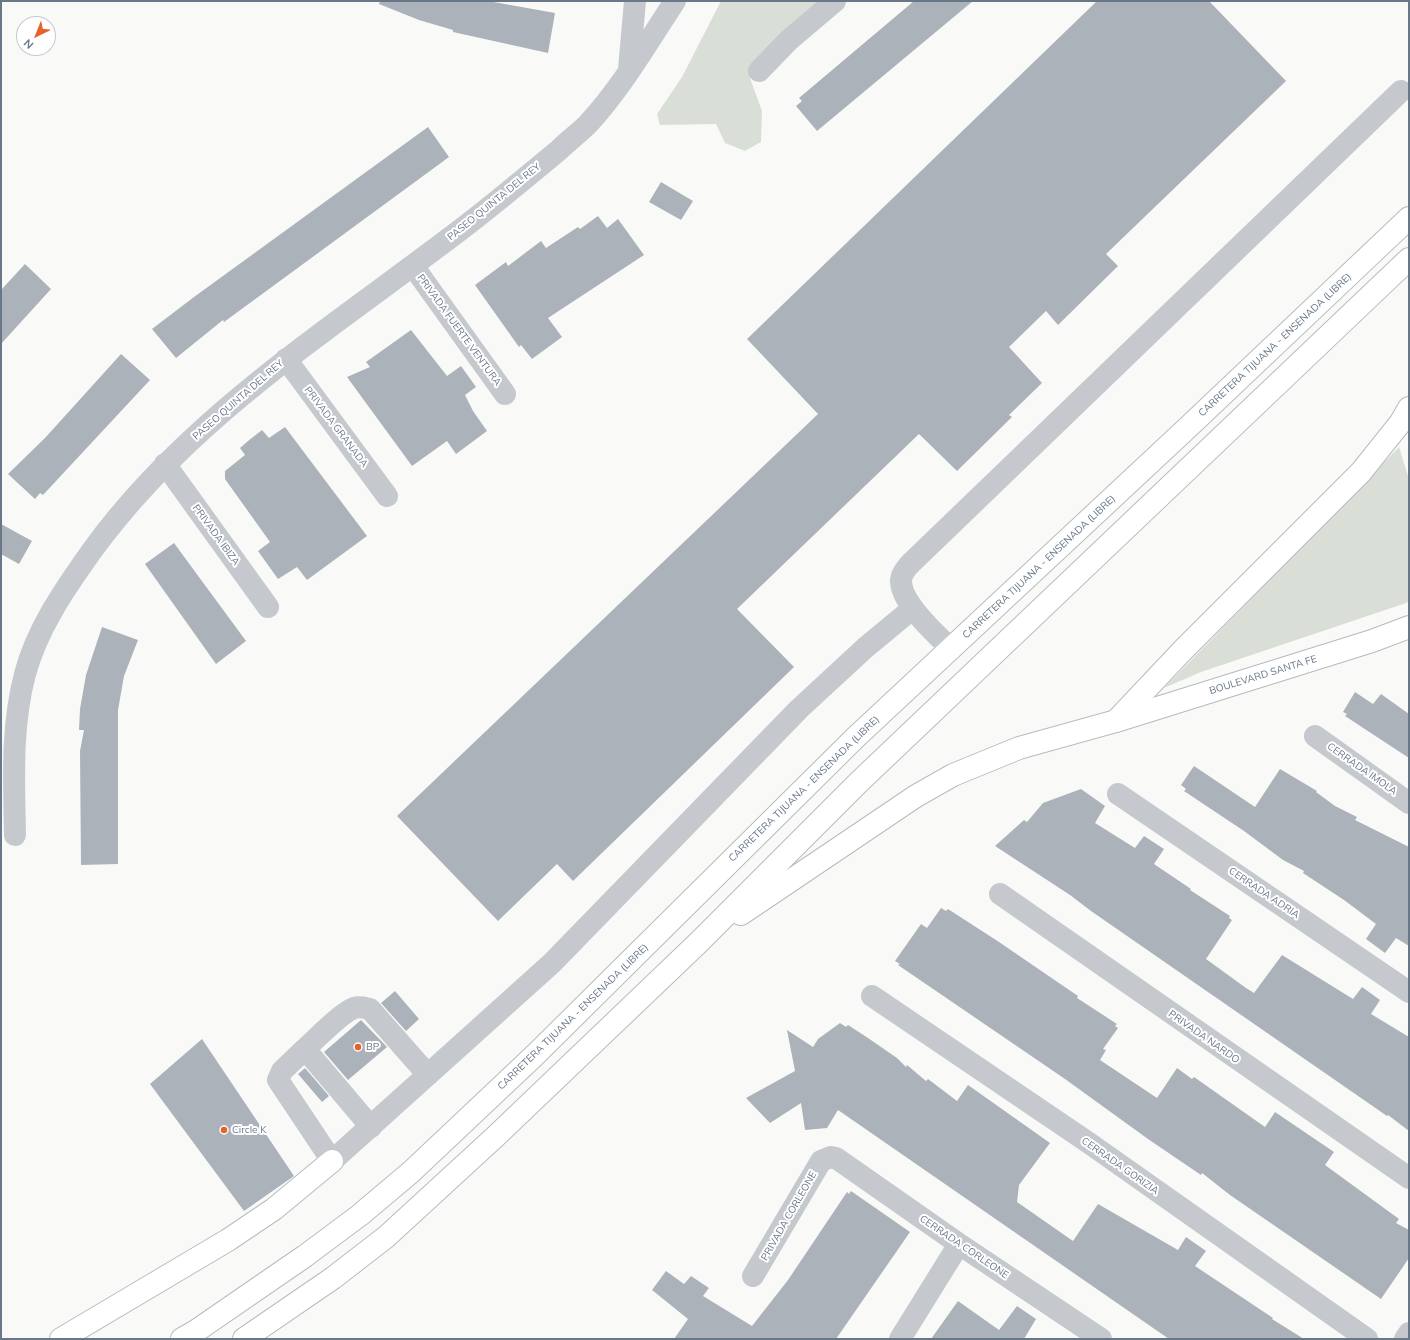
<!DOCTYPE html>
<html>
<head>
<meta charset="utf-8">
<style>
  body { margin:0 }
  #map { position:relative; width:1410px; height:1340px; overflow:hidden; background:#f9faf7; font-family:Mulish,sans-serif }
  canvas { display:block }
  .frame { position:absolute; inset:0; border:2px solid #687889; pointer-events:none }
  .north { position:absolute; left:16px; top:16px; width:40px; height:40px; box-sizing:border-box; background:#fff; border:1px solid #c3c9d0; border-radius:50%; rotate:223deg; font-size:11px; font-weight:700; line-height:16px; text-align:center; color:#687889 }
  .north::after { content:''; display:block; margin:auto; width:14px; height:18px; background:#e6632b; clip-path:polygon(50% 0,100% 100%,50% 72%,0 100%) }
</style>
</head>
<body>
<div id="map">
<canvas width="1410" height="1340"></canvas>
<div class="frame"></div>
<div class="north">N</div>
</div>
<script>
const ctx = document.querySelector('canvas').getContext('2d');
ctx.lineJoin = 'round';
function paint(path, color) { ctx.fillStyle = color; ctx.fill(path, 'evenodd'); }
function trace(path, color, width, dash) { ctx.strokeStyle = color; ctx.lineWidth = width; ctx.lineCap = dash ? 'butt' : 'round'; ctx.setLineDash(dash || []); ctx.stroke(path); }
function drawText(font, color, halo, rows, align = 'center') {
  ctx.font = font + ' Mulish,sans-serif'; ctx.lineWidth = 4; ctx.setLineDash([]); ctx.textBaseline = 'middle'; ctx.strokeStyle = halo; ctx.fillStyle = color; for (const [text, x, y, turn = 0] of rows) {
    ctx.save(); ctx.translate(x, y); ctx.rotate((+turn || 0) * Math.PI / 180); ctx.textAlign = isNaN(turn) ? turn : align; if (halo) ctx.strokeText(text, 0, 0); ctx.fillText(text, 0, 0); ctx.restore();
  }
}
const green = new Path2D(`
  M721 1H834L760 63 750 78 762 111 761 142 745 151 725 143 716 124 660 125 657 114 682 77Z
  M1399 447 1409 479V602L1201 672 1164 688Z`);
const building = new Path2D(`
  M380 1H488L555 13 548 53 453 32V30L419 20 379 4Z
  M914 1H973L817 131 796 106 802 101 799 98Z
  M1097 1H1209L1286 81 1106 254 1118 266 1058 325 1046 311 1009 347 1042 383 1009 415 1012 417 957 471 919 434 737 609 794 667 573 881 557 864 498 921 397 816 818 414 747 339Z
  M428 127 449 157 224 322 223 320 176 358 152 329 194 297Z
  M661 182 693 201 681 220 649 202Z
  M598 216 607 228 618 219 644 255 548 318 562 337 532 359 521 345 519 347 475 285 506 262 508 266 541 241 546 248 578 227 580 229Z
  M25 264 51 289 1 344V290Z
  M411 330 447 376 461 366 476 387 465 395 473 411 487 431 456 454 447 441 412 466 347 377 370 367 366 362Z
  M121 354 150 380 43 495 40 493 35 499 8 474 45 438Z
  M285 427 367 536 307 580 297 567 278 579 258 551 270 542 225 479V471L245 455 240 448 248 441 262 430 269 438Z
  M1 524 32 541 19 564 1 554Z
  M174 543 246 641 216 664 145 564Z
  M102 627 138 640 124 676 118 710V864L81 865 80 751 84 730H79L80 709 86 675Z
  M1355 692 1373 704 1381 694 1409 714V758L1345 716 1347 714 1343 712Z
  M1194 766 1255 807 1280 769 1317 791 1316 792 1335 806 1357 817 1355 820 1409 847V946L1396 938 1385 953 1366 939 1376 924 1344 900 1303 873 1304 871 1283 860 1244 831 1184 791 1186 789 1181 785Z
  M1081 789 1105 806 1095 823 1135 848 1144 836 1164 849 1154 864 1191 889 1190 890 1230 916 1229 918 1232 920 1206 959 1246 988 1254 993 1282 955 1353 999 1362 987 1380 1000 1371 1014 1409 1037V1131L1388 1115 1387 1116 1091 911 1070 895 995 846 1024 820 1027 822 1043 803Z
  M941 908 946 911 948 909 999 942 1078 996 1077 998 1117 1024 1115 1026 1118 1028 1103 1049 1106 1050 1100 1060 1157 1098 1177 1068 1192 1079 1194 1077 1265 1127 1275 1112 1334 1152 1325 1165 1399 1219 1396 1223 1409 1230V1258L1381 1299 1230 1195 1202 1173 1201 1175 1148 1139 1065 1079 898 965 900 964 895 961 921 924 927 928Z
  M395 991 419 1019 406 1031 381 1003Z
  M361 1020 387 1047 348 1080 324 1052Z
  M840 1023 846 1027 848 1025 868 1038 897 1058 906 1067 907 1065 926 1081 928 1079 957 1101 968 1085 1050 1143 1019 1185 1017 1202 1073 1241 1098 1204 1178 1250 1186 1237 1206 1251 1195 1266 1273 1318 1272 1319 1304 1339H1169L838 1110 827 1128 805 1130 801 1103 770 1123 746 1098 795 1071 787 1030 813 1047 818 1039Z
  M202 1039 294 1176 244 1211 150 1084Z
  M305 1068 329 1096 322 1102 298 1074Z
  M851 1191 910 1232 836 1339H674L688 1319 652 1290 666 1271 684 1284 691 1276 709 1288 703 1296 752 1326 788 1280 847 1192 849 1194Z
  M958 1301 999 1330 1017 1306 1036 1319 1024 1339H931Z`);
const minor = new Path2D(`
  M629 69 635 1
  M759 71 789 40 835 1
  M413 266 505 394
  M286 359 387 496
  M165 464 268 607
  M951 649C936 634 901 603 901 581 901 575 905 570 909 565L1401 91
  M1315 736 1409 803
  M1118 794 1409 992
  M15 835C14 781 11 727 25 674 37 629 64 590 91 552 189 416 337 325 468 224 499 200 529 175 559 150 568 141 579 133 588 124 622 87 648 42 675 1
  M1000 894 1409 1178
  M872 996 1089 1143 1367 1339
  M305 1049 282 1071 278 1080 332 1161 552 963 799 709 865 648 912 609
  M371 1127 305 1049C317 1038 341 1013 354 1008 360 1006 365 1008 370 1009L428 1075
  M753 1276 821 1161 831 1157 836 1158 959 1244 1101 1339
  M900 1339 959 1244
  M1405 1339 1409 1333`);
const major = new Path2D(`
  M1116 721 1372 641 1409 627`);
const highway = new Path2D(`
  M741 914 916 796 953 775 1019 748 1116 721 1184 649 1361 472 1401 422 1409 408
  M61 1339 228 1240 274 1209 332 1161
  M182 1339 196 1331 305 1256 360 1215 411 1172 535 1055 856 737 1184 431 1409 218
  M244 1339 333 1278 386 1237 496 1136 698 943 859 782 1409 259`);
const markers = [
  [358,1047,4,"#e6632b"],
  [224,1130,4,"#e6632b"]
];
const streetNames = [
  ["PASEO QUINTA DEL REY",494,202,-39],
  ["PRIVADA FUERTE VENTURA",459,330,54],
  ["CARRETERA TIJUANA - ENSENADA (LIBRE)",1275,345,-43],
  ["PASEO QUINTA DEL REY",238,400,-41],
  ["PRIVADA GRANADA",336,427,53],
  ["PRIVADA IBIZA",216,535,54],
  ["CARRETERA TIJUANA - ENSENADA (LIBRE)",1039,567,-43],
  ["BOULEVARD SANTA FE",1263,675,-17],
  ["CERRADA IMOLA",1362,769,35],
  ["CARRETERA TIJUANA - ENSENADA (LIBRE)",804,789,-44],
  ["CERRADA ADRIA",1264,893,34],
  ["CARRETERA TIJUANA - ENSENADA (LIBRE)",573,1017,-44],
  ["PRIVADA NARDO",1204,1037,35],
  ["CERRADA GORIZIA",1120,1166,35],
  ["PRIVADA CORLEONE",789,1216,-60],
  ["CERRADA CORLEONE",964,1247,34]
];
const poiNames = [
  ["BP",366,1047],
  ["Circle K",232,1130]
];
paint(green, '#d9dfd6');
paint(building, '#abb2ba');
trace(major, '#b6babf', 24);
trace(highway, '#b8bbbf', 24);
trace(minor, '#c5c9cd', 22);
trace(major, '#fff', 22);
trace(highway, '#fff', 22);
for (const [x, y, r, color] of markers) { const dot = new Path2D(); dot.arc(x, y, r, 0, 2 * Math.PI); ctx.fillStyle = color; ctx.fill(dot); trace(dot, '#fff', 1.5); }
drawText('10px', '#687889', '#fff', streetNames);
drawText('10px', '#687889', '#fff', poiNames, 'left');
</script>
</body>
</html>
